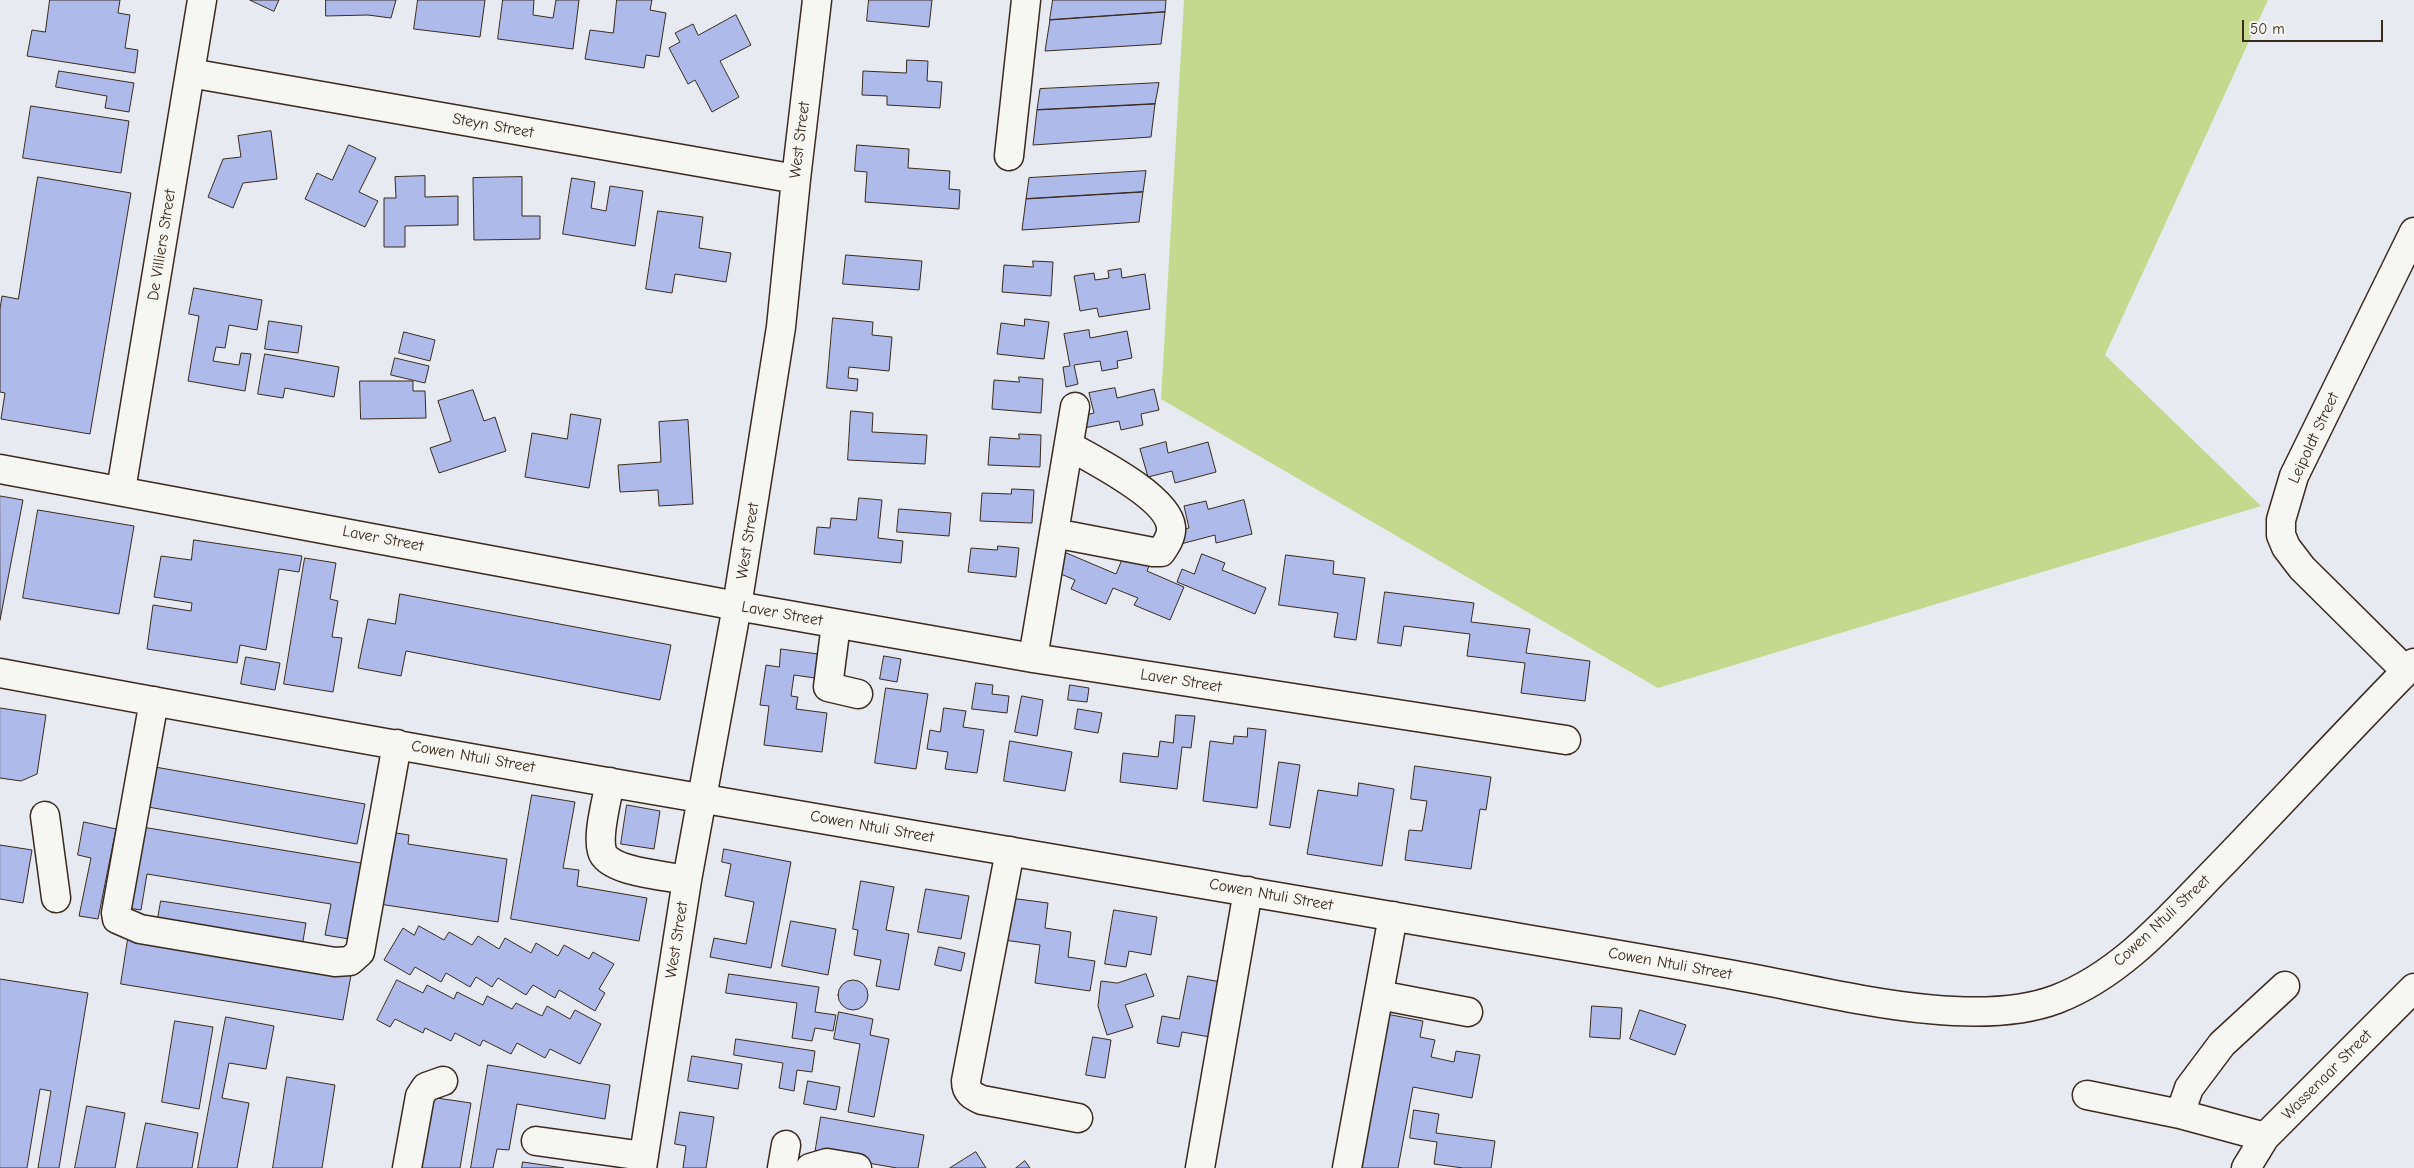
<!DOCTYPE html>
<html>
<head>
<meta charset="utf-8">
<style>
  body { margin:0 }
  #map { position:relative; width:2414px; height:1168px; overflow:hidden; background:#e7eaf0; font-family:"Comic Neue",sans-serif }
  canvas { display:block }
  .scale { position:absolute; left:2242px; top:20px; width:141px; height:22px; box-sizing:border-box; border:2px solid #3b2a1e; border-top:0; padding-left:6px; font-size:15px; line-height:18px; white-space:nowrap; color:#3b2a1e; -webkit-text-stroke:4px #f6f6f2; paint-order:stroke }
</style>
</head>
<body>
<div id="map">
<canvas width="2414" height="1168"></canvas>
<div class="scale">50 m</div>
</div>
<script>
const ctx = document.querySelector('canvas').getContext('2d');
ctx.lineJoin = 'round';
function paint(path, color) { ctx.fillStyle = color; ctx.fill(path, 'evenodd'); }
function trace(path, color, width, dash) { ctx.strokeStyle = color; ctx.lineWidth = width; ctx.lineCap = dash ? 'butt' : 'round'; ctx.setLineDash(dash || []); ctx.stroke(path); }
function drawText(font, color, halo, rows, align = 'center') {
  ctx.font = font + ' "Comic Neue",sans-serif'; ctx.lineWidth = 5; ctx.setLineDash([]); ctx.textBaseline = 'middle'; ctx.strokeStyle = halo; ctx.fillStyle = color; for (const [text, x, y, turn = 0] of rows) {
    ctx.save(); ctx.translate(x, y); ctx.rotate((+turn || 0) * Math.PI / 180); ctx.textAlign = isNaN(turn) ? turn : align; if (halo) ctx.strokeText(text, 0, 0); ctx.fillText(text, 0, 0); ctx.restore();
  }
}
const green = new Path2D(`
  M1184 0H2268L2105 355 2261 506 1658 688 1161 399Z`);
const building = new Path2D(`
  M50 0H120L118 13 130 15 125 48 138 50 135 73 27 56 32 30 45 32Z
  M250 0H279L274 11Z
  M326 0H396L391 18 368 15 326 16Z
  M418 0H485L480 37 414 29Z
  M503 0H534L533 15 553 18 556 0H579L573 49 498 39Z
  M617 0H652L650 10 666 13 659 57 646 55 644 68 585 59 590 30 613 33Z
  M869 0H932L929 27 867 21Z
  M1053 0H1166L1165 12 1050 20Z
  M1165 12 1161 44 1045 51 1050 20Z
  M736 15 751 45 720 61 739 97 712 112 695 80 688 84 669 48 680 42 675 33 693 24 698 35Z
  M907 60 928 61 927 81 942 82 940 108 887 105V96L862 95 863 71 906 73Z
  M59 71 134 83 129 112 105 108 107 96 56 87Z
  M1159 83 1155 104 1037 110 1040 89Z
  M1155 104 1151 137 1033 145 1037 110Z
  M31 106 129 121 121 173 23 158Z
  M271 131 277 179 243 183 233 208 208 197 223 159 241 157 238 136Z
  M349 145 376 158 359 192 378 201 365 227 305 199 317 173 332 180Z
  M857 145 909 149 908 168 950 171 949 189 960 190 959 209 865 202 867 172 855 171Z
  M1146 171 1143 192 1026 199 1029 178Z
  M425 176V197L458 196V225L405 226V247H384V198H396L395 177Z
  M38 177 131 193 90 434 1 419 5 393 0 392V309L2 296 18 299Z
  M522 177V216H540V239L474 240 473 178Z
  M572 178 595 182 591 208 606 211 610 186 643 191 635 246 563 234Z
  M1143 192 1139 222 1022 230 1026 199Z
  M658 211 703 217 699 248 731 253 726 282 675 274 672 293 646 289Z
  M846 255 922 261 919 290 843 284Z
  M1033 261 1053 262 1051 296 1002 292 1004 265 1033 267Z
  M1121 269 1122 278 1145 274 1150 309 1099 317 1097 308 1080 311 1074 276 1094 273 1095 280 1109 278 1108 271Z
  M194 288 262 300 257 330 229 325 225 348 216 347 213 361 239 365 241 353 251 354 245 391 188 381 199 316 189 314Z
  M833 318 873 322 872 335 892 337 889 371 849 367 848 378 858 379 857 391 827 388Z
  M1025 319 1049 322 1044 359 997 354 1001 323 1024 326Z
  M269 321 302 326 298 353 265 349Z
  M1089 330 1090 338 1127 331 1132 358 1117 361 1118 368 1102 371 1100 361 1074 365 1078 384 1066 387 1063 367 1070 366 1064 334Z
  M404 332 435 340 430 361 399 353Z
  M265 354 339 367 334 397 285 388 283 398 258 394Z
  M395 358 429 366 425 383 391 375Z
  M1019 377 1043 379 1041 413 992 409 994 380 1019 382Z
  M360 381H413V391H425L426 418 361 419Z
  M1115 388 1117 398 1154 389 1159 410 1141 414 1143 425 1121 430 1119 421 1084 428 1081 416 1094 413 1089 393Z
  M473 390 484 421 495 417 506 451 439 473 430 448 451 441 438 401Z
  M851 411 873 413 872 432 927 435 925 464 848 460Z
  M571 414 601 419 589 488 525 477 532 433 567 439Z
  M688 420 693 504 659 506 658 490 620 492 618 465 661 462 659 422Z
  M1019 434 1041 435 1040 467 988 465 990 437 1019 439Z
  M1166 442 1168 453 1208 442 1216 472 1175 483 1172 471 1148 477 1140 449Z
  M1012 489 1034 490 1032 523 980 521 982 493 1011 494Z
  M0 496 23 500 0 620Z
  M859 498 882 500 878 538 903 541 901 563 814 554 817 527 830 528 831 518 856 520Z
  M1244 500 1252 534 1216 543 1215 535 1177 545 1174 531 1189 528 1184 506 1206 501 1208 509Z
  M899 509 951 513 949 536 897 532Z
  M38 510 134 526 119 614 23 598Z
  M194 540 302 556 299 572 279 569 266 650 240 645 237 663 147 649 153 605 191 611 192 603 154 597 161 556 191 560Z
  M998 546 1019 548 1016 577 968 572 971 548 997 550Z
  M1057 549 1116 574 1126 550 1151 561 1147 571 1184 587 1170 620 1134 605 1138 598 1113 588 1106 604 1071 589 1075 580 1049 569Z
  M1202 554 1225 563 1222 570 1266 588 1255 614 1177 582 1182 569 1194 574Z
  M1286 555 1334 561 1333 574 1365 578 1356 640 1334 637 1338 613 1279 605Z
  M305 558 336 563 330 599 338 601 332 637 342 638 333 692 284 684Z
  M1385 592 1474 603 1471 622 1530 629 1526 653 1590 661 1585 701 1521 693 1525 663 1467 656 1470 634 1404 626 1401 646 1378 643Z
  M400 594 671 645 660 700 406 651 401 676 358 668 368 619 395 624Z
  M781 649 818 654 815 678 794 675 791 696 798 697 796 709 827 713 822 752 764 745 769 706 760 705 766 665 779 667Z
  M884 656 901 659 897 682 880 679Z
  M246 657 280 663 275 690 241 684Z
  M976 683 993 685 992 694 1009 696 1007 713 972 709Z
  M1070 685 1089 688 1087 702 1068 700Z
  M886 688 928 694 916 769 875 763Z
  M1022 696 1043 700 1037 736 1015 732Z
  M0 708 46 715 37 774 21 781 0 778Z
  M944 708 966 711 963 727 984 730 977 773 945 769 948 752 927 749 930 730 940 732Z
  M1078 709 1102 713 1098 733 1075 729Z
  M1176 715 1195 716 1191 748 1182 747 1177 789 1120 782 1123 753 1158 757 1160 741 1173 743Z
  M1248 728 1266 730 1257 808 1203 801 1210 741 1233 744 1234 736 1247 737Z
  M1010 741 1072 752 1065 791 1004 781Z
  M1279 762 1300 765 1290 828 1270 825Z
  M1415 766 1491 777 1486 810 1480 809 1471 869 1405 860 1409 830 1422 831 1427 801 1411 799Z
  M155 767 365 804 357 844 148 807Z
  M1359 783 1394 789 1382 866 1307 854 1318 790 1357 796Z
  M532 795 575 802 563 868 579 870 577 886 647 898 639 941 511 919Z
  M627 805 660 811 654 849 621 844Z
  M84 822 116 829 98 919 79 916 91 858 78 855Z
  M136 826 361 863 349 939 325 935 331 904 147 874 141 910 122 907Z
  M390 832 409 835 408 844 507 859 498 922 379 904Z
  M0 845 32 850 23 903 0 899Z
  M724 849 791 862 771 968 710 957 714 938 746 944 754 902 725 896 731 864 722 862Z
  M861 881 894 887 886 930 909 934 899 990 876 986 881 960 854 955 858 930 853 929Z
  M926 889 969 896 961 939 918 932Z
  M1010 898 1048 903 1045 928 1071 932 1068 957 1095 961 1090 991 1035 983 1040 945 1004 940Z
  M161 901 306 923 302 947 157 924Z
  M1114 910 1157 917 1151 955 1129 951 1126 967 1105 964Z
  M791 921 836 929 828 975 782 966Z
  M419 926 444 940 449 932 472 945 478 936 499 949 505 938 531 953 536 943 558 956 564 945 589 959 593 952 614 964 599 989 605 993 595 1011 559 990 555 998 533 985 526 995 498 978 492 987 476 977 470 987 446 973 441 982 415 967 410 975 384 960 403 928 414 935Z
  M128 939 351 975 343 1020 121 984Z
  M939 947 965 953 961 971 935 965Z
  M729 974 819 987 815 1012 836 1015 833 1031 815 1028 812 1041 792 1038 797 1003 726 993Z
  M1146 974 1154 996 1125 1005 1133 1027 1107 1035 1098 1006 1101 981 1117 983Z
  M1188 976 1232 984 1221 1039 1182 1032 1179 1047 1157 1043 1162 1016 1179 1019Z
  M0 979 88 993 59 1168H38L51 1091 40 1089 27 1168H0Z
  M838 995a15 15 0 1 1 30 0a15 15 0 1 1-30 0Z
  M397 980 423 993 427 985 454 999 457 992 483 1005 487 996 512 1009 516 1003 542 1016 547 1006 570 1019 575 1010 601 1024 580 1064 550 1049 545 1058 517 1043 511 1054 483 1040 480 1046 455 1033 451 1041 425 1028 423 1033 395 1019 390 1027 377 1020Z
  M1592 1006 1622 1008 1620 1039 1590 1037Z
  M1640 1010 1686 1025 1675 1055 1630 1039Z
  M839 1012 873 1019 870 1035 889 1039 874 1117 848 1112 860 1044 834 1039Z
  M1381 1013 1423 1021 1420 1037 1435 1040 1431 1057 1454 1062 1456 1051 1480 1055 1472 1098 1413 1087 1398 1168H1352Z
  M226 1017 274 1026 266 1069 229 1063 222 1098 249 1103 237 1168H198Z
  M175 1021 213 1027 199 1109 162 1102Z
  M1093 1037 1111 1040 1105 1078 1086 1075Z
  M736 1039 815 1051 812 1072 797 1070 794 1091 779 1088 783 1063 734 1055Z
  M692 1056 742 1064 738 1089 688 1081Z
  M488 1065 610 1085 605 1119 517 1104 509 1150 497 1149 493 1168H471Z
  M287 1077 335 1085 322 1168H273Z
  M808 1081 840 1087 836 1110 804 1104Z
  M423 1096 471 1103 460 1168H411Z
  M87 1106 125 1113 115 1168H75Z
  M1414 1110 1439 1114 1436 1133 1495 1141 1491 1168H1463L1434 1164 1437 1142 1410 1138Z
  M680 1112 714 1117 706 1168H683L686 1146 675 1144Z
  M821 1117 924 1135 918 1168H897L815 1154Z
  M146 1123 198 1133 192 1168H137Z
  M976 1152 986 1168H950Z
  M1025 1161 1030 1168H1016Z
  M523 1162 564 1168H522Z`);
const minor = new Path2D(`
  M190 73 796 179
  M1009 156 1026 0
  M0 469 737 606 1033 658 1566 740
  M121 490 202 0
  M1054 533 1153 552H1161C1166 545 1172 536 1171 527 1168 497 1094 460 1069 446
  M836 624 828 687 858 694
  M1033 658 1075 407
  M2406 671 2302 568 2286 547 2281 535V520L2294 476 2414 232
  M0 673C506 767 1013 852 1520 938 1597 951 1674 964 1750 978 1837 994 1974 1031 2057 999 2122 974 2169 918 2217 869 2283 801 2347 731 2414 663
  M154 701 116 913 117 919 140 929 335 962 350 961 360 952 397 744
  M610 782C607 800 597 834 602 851 607 872 668 876 687 880
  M45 816 56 898
  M1010 851 966 1081C966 1092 972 1096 982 1100L1078 1118
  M1379 995 1468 1012
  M2087 1095 2180 1114 2265 1137
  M2180 1114 2189 1088 2222 1044 2285 986
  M536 1141 644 1156
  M407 1168 420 1096 426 1087 443 1081
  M642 1168 687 880 737 606 781 327 796 179 817 0
  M782 1168 786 1145
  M810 1168 827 1163 857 1168
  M1200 1168 1248 891
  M1347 1168 1393 916
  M2246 1168 2265 1137 2414 988`);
const streetNames = [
  ["Steyn Street",493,126,10],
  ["West Street",800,140,-83],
  ["De Villiers Street",162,245,-81],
  ["Leipoldt Street",2314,438,-65],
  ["Laver Street",383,539,11],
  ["West Street",748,541,-81],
  ["Laver Street",782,614,10],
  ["Laver Street",1181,681,9],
  ["Cowen Ntuli Street",473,757,10],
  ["Cowen Ntuli Street",872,827,10],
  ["Cowen Ntuli Street",1271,895,10],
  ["Cowen Ntuli Street",2162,921,-43],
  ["West Street",677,940,-81],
  ["Cowen Ntuli Street",1670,964,10],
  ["Wassenaar Street",2327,1075,-45]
];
paint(green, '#c5d98e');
paint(building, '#adbaea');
trace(building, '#3b2a1e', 1);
trace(minor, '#3b2a1e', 31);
trace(minor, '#f6f6f2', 28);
drawText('16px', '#3b2a1e', '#f6f6f2', streetNames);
</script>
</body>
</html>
